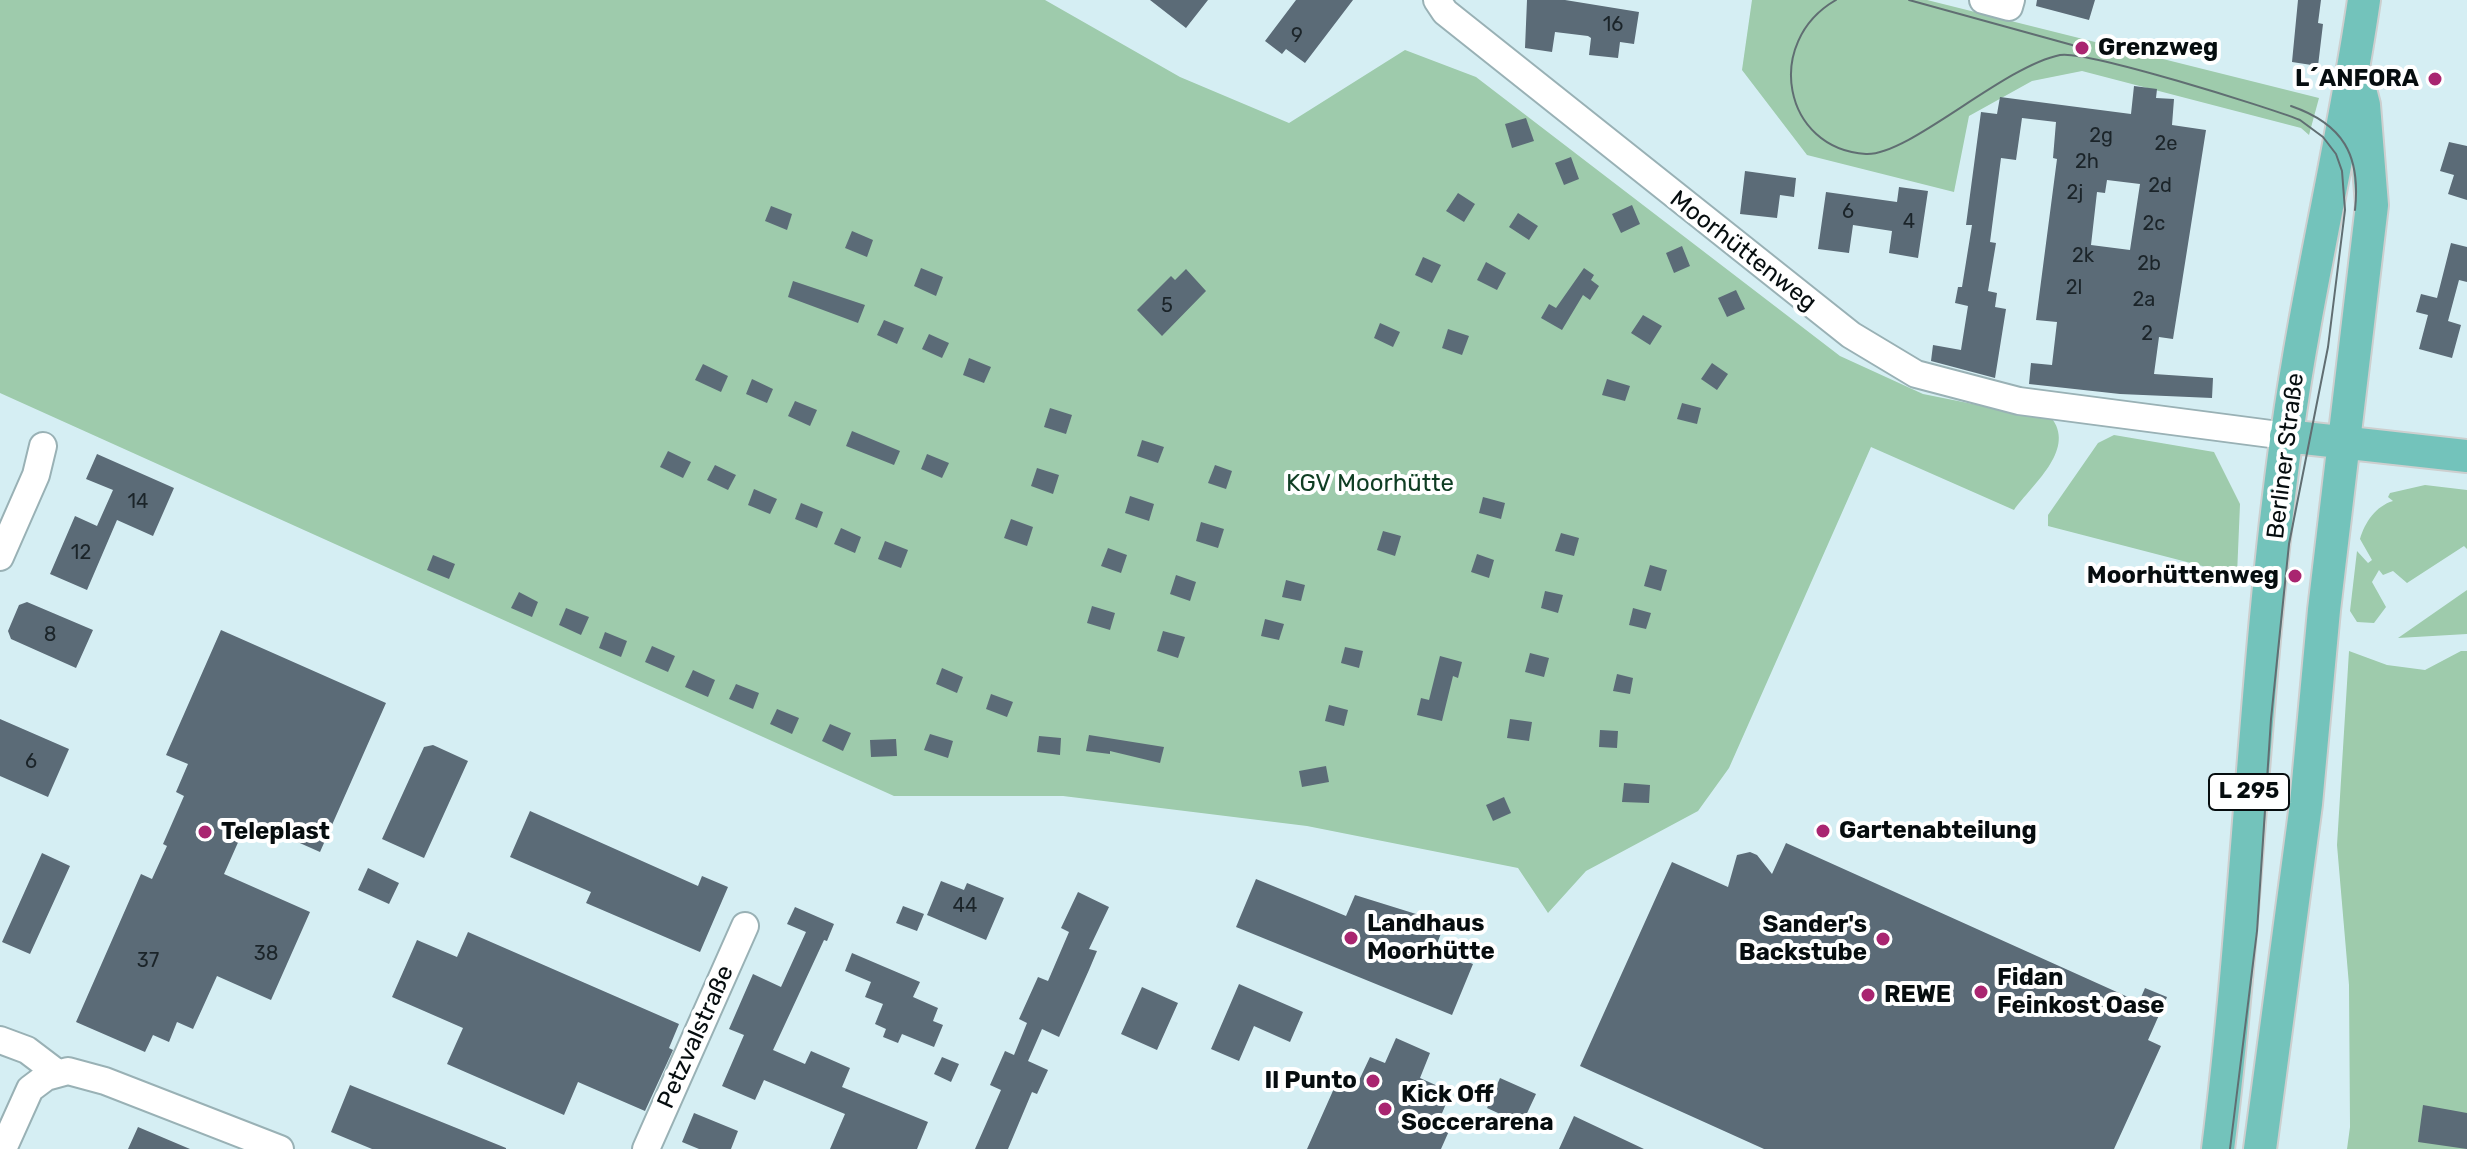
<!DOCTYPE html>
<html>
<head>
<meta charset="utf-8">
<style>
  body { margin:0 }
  canvas { display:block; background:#d5eef3 }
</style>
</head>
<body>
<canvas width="2467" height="1149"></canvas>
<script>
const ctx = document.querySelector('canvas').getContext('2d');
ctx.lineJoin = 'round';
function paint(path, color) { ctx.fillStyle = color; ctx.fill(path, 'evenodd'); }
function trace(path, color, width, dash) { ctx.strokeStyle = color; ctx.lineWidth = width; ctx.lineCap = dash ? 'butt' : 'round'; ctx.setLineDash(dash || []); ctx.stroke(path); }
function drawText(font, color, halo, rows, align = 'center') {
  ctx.font = font + ' Rubik,sans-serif'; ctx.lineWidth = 8; ctx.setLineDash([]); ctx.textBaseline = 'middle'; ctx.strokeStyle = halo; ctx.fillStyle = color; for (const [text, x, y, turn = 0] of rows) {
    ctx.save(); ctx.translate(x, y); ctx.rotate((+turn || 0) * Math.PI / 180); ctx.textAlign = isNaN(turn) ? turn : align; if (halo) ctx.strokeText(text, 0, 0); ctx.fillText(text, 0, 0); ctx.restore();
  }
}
const green = new Path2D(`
  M0 0H1045L1180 77 1289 123 1405 50 1476 77 1840 356 1923 394 2053 420C2074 451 2033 484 2014 510L1871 447 1729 768 1698 811 1586 871 1548 913 1518 868 1307 826 1063 796H894L0 393Z
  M1752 0H1927L2319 98 2309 135 2301 128 2082 71 2032 81 1969 116 1954 192 1807 155 1742 70Z
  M2114 435 2214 452 2240 504 2237 575 2048 526V515L2098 443Z
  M2425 485 2467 490V549L2464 546 2407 583 2393 571 2383 575 2379 570 2372 582 2386 607 2374 623 2357 622 2350 611 2357 551 2368 563 2372 560 2360 539C2365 522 2376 506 2393 501L2388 497 2390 493Z
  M2467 590V634L2398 638Z
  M2349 651 2387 665 2425 670 2461 651H2467V1149H2347L2350 1127 2349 985 2337 845Z`);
const building = new Path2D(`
  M1150 0H1208L1186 28Z
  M1296 0H1353L1305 63 1286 49 1282 54 1265 41Z
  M1527 0H1565L1639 12 1634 44 1620 42 1618 58 1589 55 1591 38 1588 36 1555 32 1552 52 1525 48Z
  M2037 0H2095L2089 20 2036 6Z
  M2298 0H2321L2318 23 2323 24 2318 66 2292 62Z
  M2134 86 2157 89 2156 98 2174 99 2172 125 2206 130 2173 339 2159 337 2154 374 2213 378 2212 398 2120 394 2029 384 2031 363 2052 365 2057 322 2036 320 2057 159 2053 158 2056 122 2022 118 2016 160 2001 158 1990 242 1996 243 1988 291 1997 293 1995 307 2006 309 1995 378 1931 361 1933 345 1961 350 1968 306 1955 303 1958 287H1962L1972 225H1966L1981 112 1997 114 2000 97 2131 114ZM2107 180 2140 184 2130 250 2091 245 2097 192 2105 193Z
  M1526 118 1534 141 1512 148 1505 124Z
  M2449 142 2467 146V200L2448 194 2454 175 2440 171Z
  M1571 157 1579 179 1564 185 1555 163Z
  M1745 171 1796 178 1794 197 1780 195 1777 218 1740 214Z
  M1899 187 1928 191 1918 258 1889 253 1892 231 1853 225 1849 253 1818 249 1826 192 1897 202Z
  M1458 193 1475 204 1464 222 1446 211Z
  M1632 205 1640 224 1621 233 1612 214Z
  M771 206 792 214 787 230 765 221Z
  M1518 213 1538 226 1529 240 1509 227Z
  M852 231 873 240 867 257 845 248Z
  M2451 243 2467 247V282L2459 280 2448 321 2461 325 2452 358 2419 349 2428 315 2416 312 2421 294 2437 298Z
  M1682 246 1690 266 1674 273 1666 253Z
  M1423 257 1441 265 1432 283 1415 275Z
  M1486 262 1506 273 1497 290 1477 280Z
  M921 268 943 277 936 296 914 286Z
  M1584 268 1594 275 1591 280 1599 286 1590 300 1583 295 1562 330 1541 318 1549 304 1556 308Z
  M1186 269 1206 291 1162 336 1137 310 1171 276 1175 280Z
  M793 281 865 305 858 323 788 297Z
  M1736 290 1745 309 1727 317 1718 298Z
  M1643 315 1662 326 1650 345 1631 333Z
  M884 320 904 328 897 344 877 335Z
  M1380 323 1400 332 1393 347 1374 338Z
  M1448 329 1469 336 1462 355 1442 348Z
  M929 334 949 343 942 358 922 349Z
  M969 358 991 367 984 383 963 375Z
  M1712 363 1728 374 1717 390 1701 379Z
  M703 364 728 376 721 392 695 380Z
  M752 379 773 389 767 403 746 394Z
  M1607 379 1630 386 1625 401 1602 395Z
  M795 401 817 410 810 426 788 416Z
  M1682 403 1701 408 1697 424 1677 419Z
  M1050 408 1072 415 1066 434 1044 427Z
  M852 431 900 451 894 465 846 446Z
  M1142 440 1164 447 1158 463 1137 456Z
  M668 451 691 462 683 478 660 467Z
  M97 454 174 488 153 536 117 520 87 590 50 574 75 516 97 526 113 490 86 479Z
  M927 454 949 463 942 478 921 469Z
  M715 465 736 475 728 490 707 480Z
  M1215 465 1232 471 1226 489 1208 483Z
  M1037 468 1059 475 1053 494 1031 486Z
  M754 489 777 499 770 514 748 505Z
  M1130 496 1154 504 1149 521 1125 513Z
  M1483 497 1505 503 1501 519 1479 513Z
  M801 503 823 512 817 528 795 519Z
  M1011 519 1033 527 1027 546 1004 538Z
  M1201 522 1224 529 1218 548 1196 541Z
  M841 528 861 537 855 553 834 544Z
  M1383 531 1401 536 1395 556 1377 550Z
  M1561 533 1579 538 1574 556 1555 551Z
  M885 541 908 550 901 568 878 559Z
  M1108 548 1127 555 1121 573 1101 566Z
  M1477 554 1494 560 1489 578 1471 572Z
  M433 555 455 564 449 579 427 570Z
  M1650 565 1667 570 1661 591 1644 586Z
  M1176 575 1196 582 1190 601 1170 594Z
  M1286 580 1305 585 1301 601 1282 597Z
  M1545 591 1563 595 1558 613 1541 608Z
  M519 592 538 602 532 617 511 608Z
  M27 602 93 630 76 668 11 639 8 631 19 605Z
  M1092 606 1115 613 1110 630 1087 623Z
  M566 608 589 617 581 635 559 625Z
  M1633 608 1651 613 1646 629 1629 625Z
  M1265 619 1284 624 1279 640 1261 636Z
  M221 630 386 703 320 852 248 820 224 874 310 912 271 1000 217 976 193 1029 177 1022 169 1042 153 1035 145 1052 76 1022 141 874 152 879 167 846 163 844 184 796 176 792 188 764 166 755Z
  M1163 631 1185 637 1178 658 1157 651Z
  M605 632 627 641 621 657 599 648Z
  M652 646 675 656 668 672 645 662Z
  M1345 647 1363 651 1359 668 1341 663Z
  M1530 653 1549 658 1544 677 1525 672Z
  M1440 656 1462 662 1458 678 1453 676 1442 721 1417 715 1421 698 1429 700Z
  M942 668 963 677 957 693 936 684Z
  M693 670 715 680 708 697 685 687Z
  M1617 674 1633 678 1630 694 1613 691Z
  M736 684 759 693 753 709 729 699Z
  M991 694 1013 702 1007 717 986 709Z
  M1329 705 1348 710 1344 726 1325 721Z
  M777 709 799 718 792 734 770 724Z
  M0 719 69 749 48 797 0 776Z
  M1510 719 1532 722 1529 741 1507 738Z
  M830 724 851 733 843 751 822 741Z
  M1600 730 1618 731 1617 748 1599 747Z
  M930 734 953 741 948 758 924 750Z
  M1089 735 1164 747 1160 763 1110 751V754L1086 751Z
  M1039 736 1061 738 1060 755 1037 752Z
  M896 739 897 756 871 757 870 740Z
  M433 745 468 761 424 858 382 839 424 747Z
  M1326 766 1329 782 1302 787 1299 771Z
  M1624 783 1650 785 1649 803 1622 802Z
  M1504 797 1511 813 1493 821 1486 805Z
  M530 811 698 886 702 876 728 887 700 952 586 903 591 892 510 857Z
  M1786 843 2139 1002 2145 988 2167 997 2148 1040 2161 1046 2114 1149H1764L1580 1066 1672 862 1728 887 1737 855 1750 852 1757 855 1772 874Z
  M42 853 70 866 30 954 2 942Z
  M368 868 399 883 389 904 358 890Z
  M1256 879 1346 916 1355 895 1445 923 1435 949 1473 964 1452 1015 1236 927Z
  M941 881 964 890 967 883 1004 898 986 940 927 915Z
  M1078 892 1109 907 1089 949 1097 951 1089 970 1059 1037 1042 1029 1028 1061 1048 1070 1037 1094 1032 1092 1008 1149H975L1001 1090 990 1085 1005 1051 1014 1055 1027 1023 1019 1019 1038 977 1048 981 1069 932 1061 928Z
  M903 906 924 914 917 931 896 923Z
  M795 907 834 924 827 941 824 940 773 1050 805 1064 811 1051 850 1068 842 1087 928 1122 917 1149H830L845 1114 764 1080 755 1100 722 1086 744 1035 729 1029 753 974 781 987 806 932 787 924Z
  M468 932 679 1024 669 1048 673 1050 645 1111 578 1082 564 1115 447 1064 463 1028 392 997 417 940 457 957Z
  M852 953 920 982 913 997 938 1008 933 1021 943 1025 934 1047 902 1034 898 1043 883 1037 886 1029 875 1024 883 1004 865 997 871 982 845 971Z
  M1239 984 1303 1012 1290 1042 1254 1026 1239 1061 1211 1049Z
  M1142 987 1178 1003 1157 1050 1121 1034Z
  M1396 1038 1430 1053 1420 1078 1451 1092 1437 1125 1449 1131 1441 1149H1307L1336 1084 1354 1091 1370 1057 1385 1063Z
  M942 1057 959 1064 951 1082 934 1074Z
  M1500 1078 1536 1094 1522 1124 1487 1108Z
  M350 1085 506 1148V1149H372L331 1132Z
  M2423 1105 2467 1113V1149L2418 1142Z
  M694 1113 738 1131 731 1149H699L682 1142Z
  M1574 1116 1644 1149H1559Z
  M138 1127 190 1149H128Z`);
const minor = new Path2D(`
  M1437 0 1445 12 1851 335 1916 374 2019 401 2286 436
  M1983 0 2009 7 2011 0
  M0 557 36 475 43 446
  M0 1040 27 1050 56 1072
  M3 1149 30 1089 46 1077 68 1071 105 1081 280 1149
  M646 1149 745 926`);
const major = new Path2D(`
  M2286 436 2467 456
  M2218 1149C2248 911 2254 671 2287 434 2307 288 2343 145 2364 0
  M2260 1149 2306 804 2324 610 2372 205 2364 105 2357 78`);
const tram = new Path2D(`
  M1836 0C1763 42 1783 149 1866 154 1909 156 2002 67 2060 55 2086 50 2267 107 2300 120L2323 137 2336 154 2342 171 2345 210 2328 347 2289 544 2271 719 2257 931 2230 1149
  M1909 0 2083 48
  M2291 106C2343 124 2361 155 2355 210`);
const markers = [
  [2082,48,8,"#a92570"],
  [2435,79,8,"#a92570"],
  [2295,576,8,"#a92570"],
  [1823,831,8,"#a92570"],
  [205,832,8,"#a92570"],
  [1351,938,8,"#a92570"],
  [1883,939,8,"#a92570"],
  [1981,992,8,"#a92570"],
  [1868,995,8,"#a92570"],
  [1373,1081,8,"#a92570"],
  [1385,1109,8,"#a92570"]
];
const numberNames = [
  ["16",1613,25],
  ["9",1297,36],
  ["2g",2101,136],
  ["2e",2166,144],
  ["2h",2087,162],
  ["2d",2160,186],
  ["2j",2075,193],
  ["6",1848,212],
  ["4",1909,222],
  ["2c",2154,224],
  ["2k",2083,256],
  ["2b",2149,264],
  ["2l",2074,288],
  ["2a",2144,300],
  ["5",1167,306],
  ["2",2147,334],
  ["14",138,502],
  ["12",81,553],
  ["8",50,635],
  ["6",31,762],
  ["44",965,906],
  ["38",266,954],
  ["37",148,961]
];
const shields = [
  [2249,792,80]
];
const shieldNames = [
  ["L 295",2249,792]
];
const poiNames = [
  ["Grenzweg",2098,48],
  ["L´ANFORA",2419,79,"right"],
  ["Moorhüttenweg",2279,576,"right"],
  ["Gartenabteilung",1839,831],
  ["Teleplast",221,832],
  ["Landhaus",1367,924],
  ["Moorhütte",1367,952],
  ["Sander's",1867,925,"right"],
  ["Backstube",1867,953,"right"],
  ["Fidan",1997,978],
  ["Feinkost Oase",1997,1006],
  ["REWE",1884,995],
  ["Il Punto",1357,1081,"right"],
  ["Kick Off",1401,1095],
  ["Soccerarena",1401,1123]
];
const streetNames = [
  ["Moorhüttenweg",1743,251,38],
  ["Berliner Straße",2286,456,-83],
  ["Petzvalstraße",696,1037,-66]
];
const parkNames = [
  ["KGV Moorhütte",1370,484]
];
paint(green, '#9ecbac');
paint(building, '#5b6b77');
trace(minor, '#99b1b5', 30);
trace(major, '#cdcfcf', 36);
trace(minor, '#fff', 26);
trace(major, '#73c3bb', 32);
trace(tram, '#606e72', 2);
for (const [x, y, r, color] of markers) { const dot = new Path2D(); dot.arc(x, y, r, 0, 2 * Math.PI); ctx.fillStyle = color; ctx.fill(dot); trace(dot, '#fff', 3); }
drawText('20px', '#1b2429', null, numberNames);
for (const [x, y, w] of shields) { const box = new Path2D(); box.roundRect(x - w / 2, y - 18, w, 36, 6); ctx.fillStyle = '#fff'; ctx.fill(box); trace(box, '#060d0f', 2); }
drawText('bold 22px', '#060d0f', null, shieldNames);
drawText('bold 24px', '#060d0f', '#fff', poiNames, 'left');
drawText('24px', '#060d0f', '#fff', streetNames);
drawText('24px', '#0f3d23', '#fff', parkNames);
</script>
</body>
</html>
